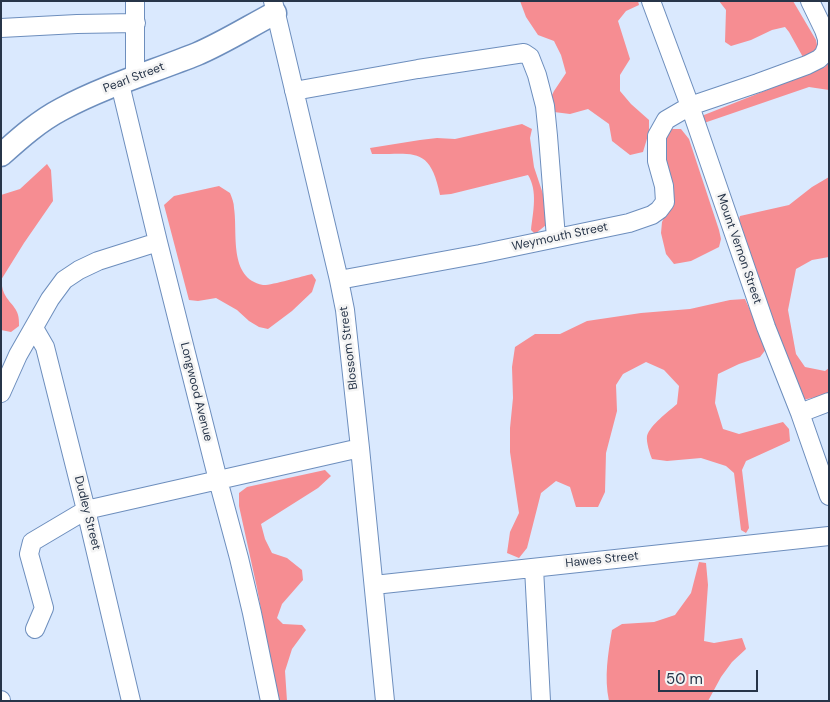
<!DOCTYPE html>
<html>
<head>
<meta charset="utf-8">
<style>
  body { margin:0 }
  #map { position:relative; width:830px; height:702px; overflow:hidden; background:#dae9fe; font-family:"DM Sans",sans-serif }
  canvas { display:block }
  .frame { position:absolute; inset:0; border:2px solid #273549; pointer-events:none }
  .scale { position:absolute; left:658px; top:670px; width:100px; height:22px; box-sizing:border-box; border:2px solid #273549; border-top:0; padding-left:6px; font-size:15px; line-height:18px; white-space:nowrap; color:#273549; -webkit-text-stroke:4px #f4f4f4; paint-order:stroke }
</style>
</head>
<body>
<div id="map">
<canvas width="830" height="702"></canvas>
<div class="frame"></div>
<div class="scale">50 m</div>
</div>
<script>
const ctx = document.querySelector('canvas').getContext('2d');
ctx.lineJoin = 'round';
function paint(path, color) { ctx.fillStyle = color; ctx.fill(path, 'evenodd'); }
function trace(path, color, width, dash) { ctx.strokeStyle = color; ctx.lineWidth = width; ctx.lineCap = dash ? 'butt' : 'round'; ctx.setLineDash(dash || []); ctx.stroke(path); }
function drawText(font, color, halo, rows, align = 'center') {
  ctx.font = font + ' "DM Sans",sans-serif'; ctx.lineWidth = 5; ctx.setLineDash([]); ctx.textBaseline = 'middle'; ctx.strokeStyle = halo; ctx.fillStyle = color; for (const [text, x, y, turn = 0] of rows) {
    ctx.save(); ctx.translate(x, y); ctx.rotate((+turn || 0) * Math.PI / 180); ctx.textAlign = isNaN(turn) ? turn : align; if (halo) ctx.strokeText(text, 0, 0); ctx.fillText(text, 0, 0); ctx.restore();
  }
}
const forest = new Path2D(`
  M520 1H638L639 5 626 11 618 21 630 59 620 75V91L631 104 649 120V132L643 152 630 155 612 141 609 124 588 109 570 114 554 112 548 103 554 91 566 73 561 55 554 41 538 35 526 17Z
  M719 1H793L816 40 818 50 804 59 789 32 785 27 772 30 751 40 731 46 725 42 726 10Z
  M829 62V90L809 87 704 123 700 120 704 115 825 67Z
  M522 124 532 129 530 138 534 167 548 209 546 225 535 234 531 230C533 212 538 191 528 175L451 194 440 195C430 145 413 155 372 154L370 148 420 140 437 138 455 139Z
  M671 129H681L689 139 719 230 721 239 719 247 691 261 674 264 666 254 661 233 662 222 669 207 663 147 665 136Z
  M47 164 51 170 53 201 24 243 1 280V195L20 189Z
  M829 177V257L812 260 796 269 788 310 796 354 805 367 825 371 829 368V394L803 400 797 394 738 222 740 216 789 205 812 187Z
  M219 186 230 193C232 198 234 203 234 208 238 233 228 278 263 285 269 286 303 276 312 274L316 280 312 292 292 311 268 329 259 327 249 321 237 310 216 298 198 301 189 300 164 205 174 196Z
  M1 281C2 284 2 289 4 293 11 307 20 307 19 326L11 332 1 330Z
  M745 299 767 348 760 357 739 364 718 374 715 403 723 429 739 434 783 422 789 429 790 441 746 461 742 470 749 528 746 533 741 530 734 473 726 466 701 458 667 461 652 459C650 454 646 442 647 436 650 425 668 412 677 404L679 386 664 370 646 362 623 374 616 385 617 411 606 453 605 492 598 507H576L570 487 556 481 541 493 527 548 519 558 507 553 510 532 519 513 510 452V428L513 398 512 367 515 347 535 334H560L587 321 641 313 690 309 730 300Z
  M325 470 331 476 318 488 261 524 265 539 272 553 287 558 302 570 303 580 282 604 277 618 283 624 302 625 306 630 292 649 285 671 287 701H278L257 588 239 506V493L247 487Z
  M699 562 706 563 708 585 704 641 714 643 742 638 746 649 732 662 721 677 708 701H609C604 677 608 654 612 630L622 624 654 622 675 615 691 593Z`);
const minor = new Path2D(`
  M273 1 339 280 345 310 360 448 385 701
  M651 1 690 106 766 327 800 413 829 496
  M1 28 77 24 136 23
  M135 77V1
  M120 84 158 242 218 480 239 558 252 613 270 701
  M294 91 418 69 524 53 530 57 537 75 545 106 548 136 556 238
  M339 280 480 254 629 223 652 215 659 210 665 202 664 186 657 161V136L666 120 690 106 758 83 807 65 819 59 824 54 827 46V39L824 30 810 1
  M34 328 45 347 86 510 131 701
  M1 393 18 355 50 299 64 280 79 270 98 261 158 242
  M800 413 829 402
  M534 568 541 701
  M374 585 829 536
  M35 629 44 608 29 554 32 542 86 510 360 448
  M1 700V701`);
const major = new Path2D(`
  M1 155C20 138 39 121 62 109 105 86 152 72 197 54 223 43 250 26 275 13`);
const streetNames = [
  ["Pearl Street",134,78,-21],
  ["Weymouth Street",560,237,-12],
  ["Mount Vernon Street",739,249,71],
  ["Blossom Street",349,348,-97],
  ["Longwood Avenue",196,392,76],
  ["Dudley Street",87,513,76],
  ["Hawes Street",602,560,-6]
];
paint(forest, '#f68d92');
trace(minor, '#6d8ebd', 20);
trace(major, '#6d8ebd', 25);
trace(minor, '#fff', 18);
trace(major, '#fff', 22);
drawText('12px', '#273549', '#f4f4f4', streetNames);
</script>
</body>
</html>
